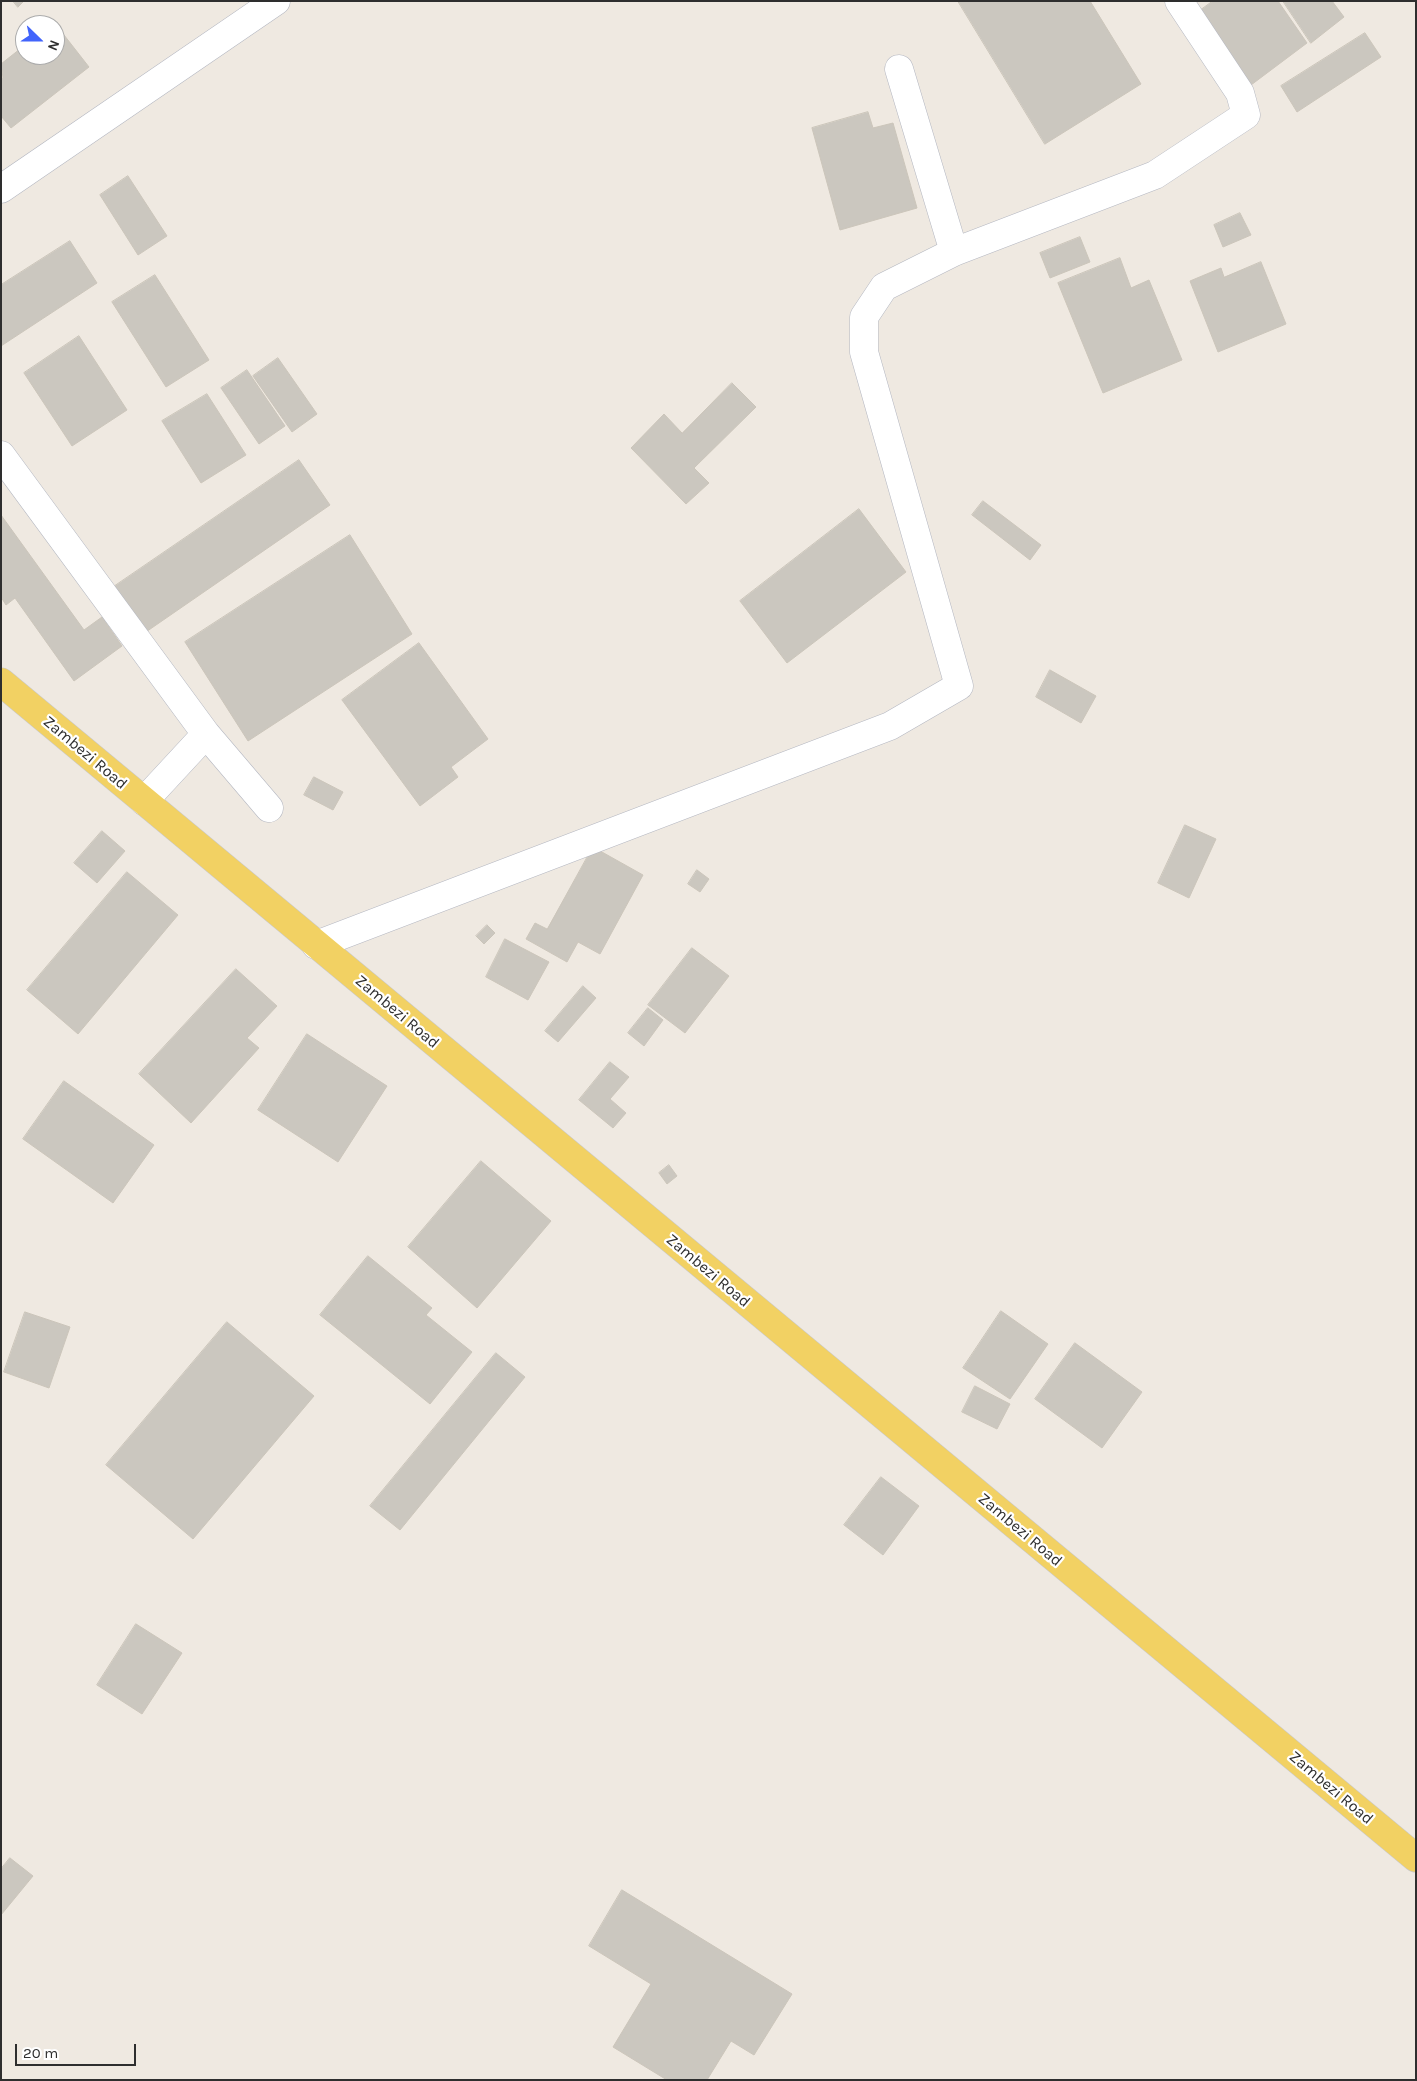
<!DOCTYPE html>
<html>
<head>
<meta charset="utf-8">
<style>
  body { margin:0 }
  #map { position:relative; width:1417px; height:2081px; overflow:hidden; background:#efe9e1; font-family:Karla,sans-serif }
  canvas { display:block }
  .frame { position:absolute; inset:0; border:2px solid #2e2e2e; pointer-events:none }
  .north { position:absolute; left:15px; top:15px; width:50px; height:50px; box-sizing:border-box; background:#fff; border:1px solid #ababab; border-radius:50%; rotate:112deg; font-size:14px; font-weight:700; line-height:20px; text-align:center; color:#2e2e2e }
  .north::after { content:''; display:block; margin:auto; width:18px; height:22px; background:#4264fb; clip-path:polygon(50% 0,100% 100%,50% 72%,0 100%) }
  .scale { position:absolute; left:15px; top:2044px; width:121px; height:22px; box-sizing:border-box; border:2px solid #2e2e2e; border-top:0; padding-left:6px; font-size:15px; line-height:18px; white-space:nowrap; color:#2e2e2e; -webkit-text-stroke:4px #fff; paint-order:stroke }
</style>
</head>
<body>
<div id="map">
<canvas width="1417" height="2081"></canvas>
<div class="frame"></div>
<div class="north">N</div>
<div class="scale">20 m</div>
</div>
<script>
const ctx = document.querySelector('canvas').getContext('2d');
ctx.lineJoin = 'round';
function paint(path, color) { ctx.fillStyle = color; ctx.fill(path, 'evenodd'); }
function trace(path, color, width, dash) { ctx.strokeStyle = color; ctx.lineWidth = width; ctx.lineCap = dash ? 'butt' : 'round'; ctx.setLineDash(dash || []); ctx.stroke(path); }
function drawText(font, color, halo, rows, align = 'center') {
  ctx.font = font + ' Karla,sans-serif'; ctx.lineWidth = 4.5; ctx.setLineDash([]); ctx.textBaseline = 'middle'; ctx.strokeStyle = halo; ctx.fillStyle = color; for (const [text, x, y, turn = 0] of rows) {
    ctx.save(); ctx.translate(x, y); ctx.rotate((+turn || 0) * Math.PI / 180); ctx.textAlign = isNaN(turn) ? turn : align; if (halo) ctx.strokeText(text, 0, 0); ctx.fillText(text, 0, 0); ctx.restore();
  }
}
const building = new Path2D(`
  M13 1H24L18 7Z
  M958 1H1090L1141 84 1045 144Z
  M1213 1H1278L1307 43 1247 88 1194 15Z
  M1283 1H1332L1344 17 1311 43Z
  M1365 33 1381 57 1297 112 1281 86Z
  M64 35 89 67 11 128 1 116V79L3 78 1 64 25 45V55H55V42Z
  M868 112 873 128 893 123 917 208 840 230 812 128Z
  M128 176 167 236 138 255 100 195Z
  M1240 213 1251 235 1223 247 1214 225Z
  M1080 237 1090 262 1050 278 1040 253Z
  M70 241 97 283 1 346V285Z
  M1120 258 1131 288 1149 280 1182 360 1103 393 1058 283Z
  M1261 262 1286 324 1218 352 1190 281 1221 268 1224 277Z
  M155 275 209 360 166 387 112 302Z
  M79 336 127 410 72 446 24 373Z
  M278 358 317 414 292 432 253 376Z
  M247 370 285 426 259 444 221 388Z
  M732 383 756 407 694 468 709 483 686 504 631 448 664 414 682 433Z
  M207 394 246 455 201 483 162 421Z
  M299 460 330 505 143 634 112 588Z
  M983 501 1041 545 1030 560 972 515Z
  M859 509 906 572 787 663 740 601Z
  M1 515 84 630 102 617 122 646 74 681 15 598 6 605 1 597Z
  M350 535 412 634 248 741 185 642Z
  M419 643 488 739 451 767 458 777 420 806 342 700Z
  M1050 670 1096 696 1081 723 1036 697Z
  M314 777 343 792 333 810 304 795Z
  M1185 825 1216 839 1189 898 1158 883Z
  M102 831 125 851 97 883 74 863Z
  M593 847 643 875 600 954 578 942 567 962 526 939 535 923 547 929Z
  M697 870 709 879 700 892 688 884Z
  M127 872 178 915 78 1034 27 990Z
  M487 925 495 933 484 944 476 936Z
  M505 939 549 962 528 1000 486 977Z
  M692 948 729 976 685 1033 648 1005Z
  M236 969 277 1006 247 1038 259 1048 191 1123 139 1074Z
  M583 986 596 998 558 1042 545 1031Z
  M648 1008 663 1020 644 1046 628 1033Z
  M307 1034 387 1086 338 1162 258 1110Z
  M610 1062 629 1077 610 1099 626 1113 613 1128 579 1100Z
  M64 1081 154 1145 113 1203 23 1139Z
  M481 1161 551 1221 477 1308 408 1247Z
  M669 1165 677 1176 667 1184 659 1173Z
  M368 1256 432 1308 426 1315 472 1352 430 1404 320 1315Z
  M1001 1311 1048 1344 1010 1399 963 1368Z
  M25 1312 70 1327 49 1388 4 1372Z
  M227 1322 314 1396 193 1539 106 1465Z
  M1075 1343 1142 1392 1102 1448 1035 1399Z
  M496 1353 525 1377 400 1530 370 1506Z
  M975 1386 1010 1404 997 1429 962 1412Z
  M881 1477 919 1506 883 1555 844 1525Z
  M136 1624 182 1653 142 1714 97 1685Z
  M10 1858 33 1876 1 1915V1869Z
  M622 1890 792 1994 754 2055 731 2041 707 2080H667L613 2047 651 1984 589 1946Z`);
const minor = new Path2D(`
  M899 69 954 252
  M1 189 276 1
  M1 455 206 734
  M144 801 206 734 269 808
  M316 945 890 726 959 686 864 352V317L884 287 954 252 1155 175 1246 115 1240 93 1179 1`);
const major = new Path2D(`
  M1 682 1416 1858`);
const streetNames = [
  ["Zambezi Road",85,753,40],
  ["Zambezi Road",397,1012,40],
  ["Zambezi Road",708,1271,40],
  ["Zambezi Road",1020,1530,40],
  ["Zambezi Road",1331,1788,40]
];
paint(building, '#cbc7bf');
trace(building, '#cbc5ba', 1);
trace(minor, '#b4b7c1', 29);
trace(major, '#c9c9c9', 29);
trace(minor, '#fff', 28);
trace(major, '#f2d163', 28);
drawText('16px', '#2e2e2e', '#fff', streetNames);
</script>
</body>
</html>
